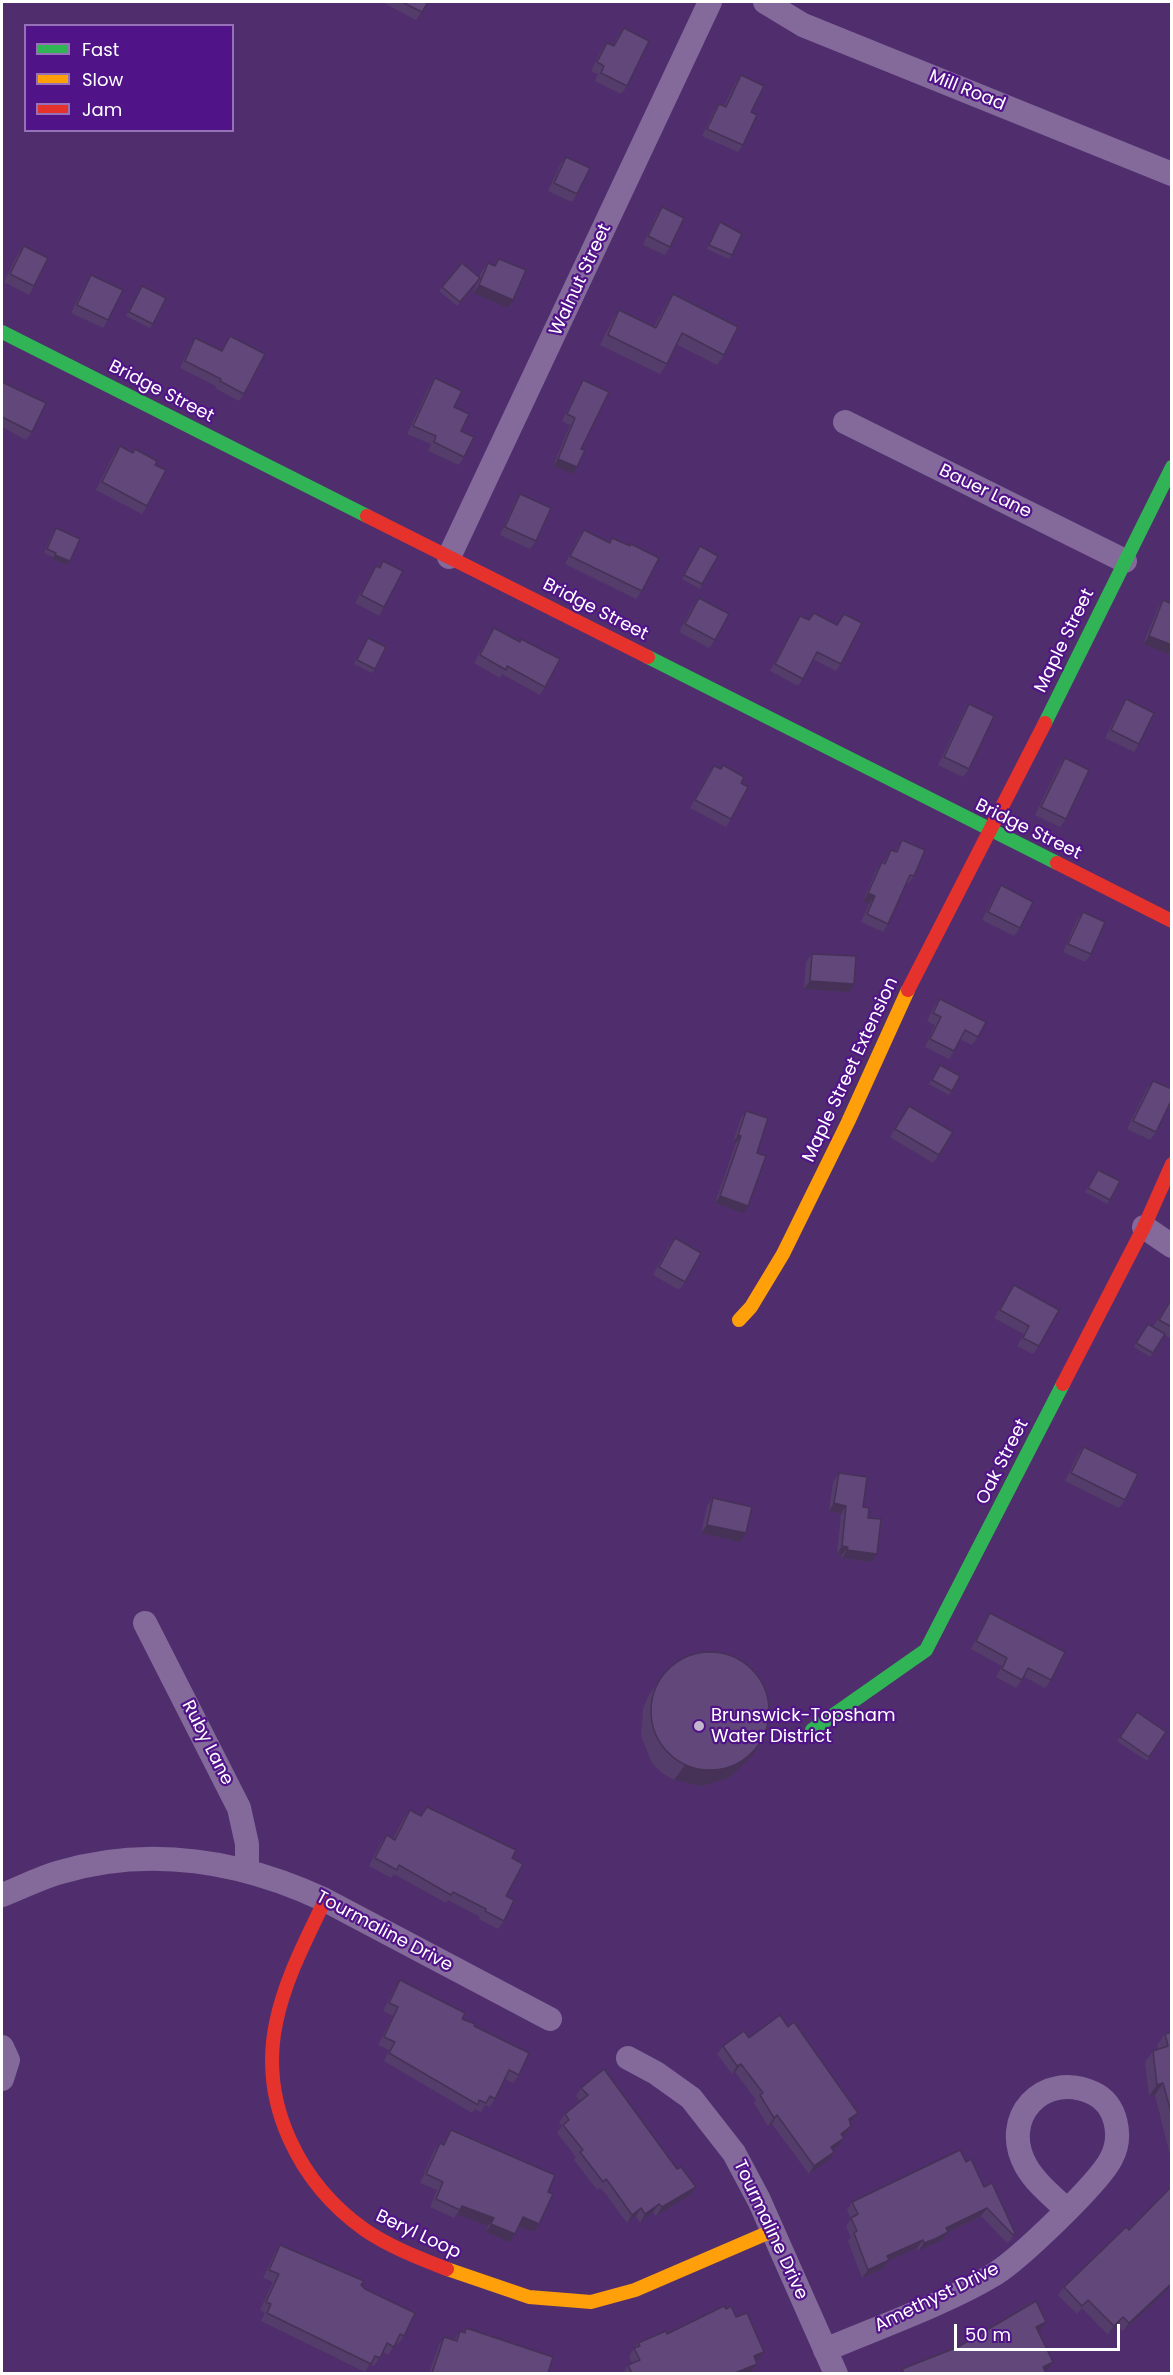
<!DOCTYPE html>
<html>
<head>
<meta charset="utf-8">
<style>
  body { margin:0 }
  #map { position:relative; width:1173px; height:2375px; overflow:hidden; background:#502e6d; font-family:Poppins,sans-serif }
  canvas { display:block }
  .frame { position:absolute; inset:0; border:3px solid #fff; pointer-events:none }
  .legend { position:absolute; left:24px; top:24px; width:210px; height:108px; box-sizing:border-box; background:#511388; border:2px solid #9771b8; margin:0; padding:8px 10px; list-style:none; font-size:18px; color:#fff }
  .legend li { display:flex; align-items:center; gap:12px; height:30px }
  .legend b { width:30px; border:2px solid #9771b8 }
  .scale { position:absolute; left:954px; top:2324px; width:166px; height:27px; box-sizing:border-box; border:3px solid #fff; border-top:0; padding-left:8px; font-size:18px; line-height:21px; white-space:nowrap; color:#fff; -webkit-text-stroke:4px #511388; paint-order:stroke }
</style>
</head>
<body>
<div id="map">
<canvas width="1173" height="2375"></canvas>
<div class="frame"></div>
<ul class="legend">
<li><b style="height:8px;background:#30b455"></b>Fast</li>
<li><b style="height:8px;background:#ff9f0a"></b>Slow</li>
<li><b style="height:8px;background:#e5322d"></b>Jam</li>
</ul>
<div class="scale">50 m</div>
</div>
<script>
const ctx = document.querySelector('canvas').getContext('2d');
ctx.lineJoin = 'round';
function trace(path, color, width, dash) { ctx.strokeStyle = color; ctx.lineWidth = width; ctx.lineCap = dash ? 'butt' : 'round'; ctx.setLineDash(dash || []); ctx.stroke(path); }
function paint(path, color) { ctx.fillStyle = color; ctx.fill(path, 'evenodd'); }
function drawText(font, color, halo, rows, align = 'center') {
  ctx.font = font + ' Poppins,sans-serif'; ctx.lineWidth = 4.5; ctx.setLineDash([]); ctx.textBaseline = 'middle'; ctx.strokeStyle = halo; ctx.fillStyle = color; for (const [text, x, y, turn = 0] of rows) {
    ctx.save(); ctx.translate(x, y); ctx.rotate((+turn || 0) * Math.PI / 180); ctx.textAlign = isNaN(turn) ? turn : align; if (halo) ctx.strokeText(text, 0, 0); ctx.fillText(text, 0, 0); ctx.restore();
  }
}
const street = new Path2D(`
  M765 2 803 25 1172 174
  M845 422 1125 561
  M449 557 710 2
  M1144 1227 1172 1246
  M145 1623 239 1808 247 1844V1869
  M2 1895C20 1888 38 1879 57 1873 150 1845 239 1860 325 1900L550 2019
  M2 2047 8 2060 2 2079
  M628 2058 656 2073 691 2098 734 2153 759 2200 836 2374
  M825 2350C879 2327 945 2304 995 2274 1020 2258 1098 2184 1111 2159 1123 2137 1117 2104 1093 2093 1043 2070 999 2118 1026 2166 1035 2182 1052 2196 1066 2209`);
const fast = new Path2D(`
  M2 332 367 516
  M648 657 1057 863
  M1045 723 1172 467
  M812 1730 926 1650 1063 1384`);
const slow = new Path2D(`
  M739 1320 751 1307 783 1254 848 1122 908 990
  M447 2269 529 2297 591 2302 635 2290 772 2231`);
const jam = new Path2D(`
  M367 516 648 657
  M1057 863 1172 921
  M908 990 1045 723
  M1063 1384 1144 1227 1172 1164
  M325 1900C306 1940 285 1979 276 2023 259 2104 300 2184 365 2230 390 2247 419 2258 447 2269`);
const wall = new Path2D(`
  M382 2H428L416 20Z
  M624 28 627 86 621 94 595 81 598 74 591 71 601 51 607 43 613 46 618 36Z
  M741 75 751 112 743 145 738 152 702 136 714 111 719 104 724 106 736 82Z
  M566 157 577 194 572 202 548 191 560 165Z
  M662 207 670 247 665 255 643 245 656 216Z
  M720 222 732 255 729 259 707 249Z
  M24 246 34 286 29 295 4 282 18 254Z
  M499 259 508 308 473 293 479 279 457 306 439 291 442 287 479 278 482 271 488 263 494 266Z
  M91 275 108 320 103 328 71 313 86 283Z
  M142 286 153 324 150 328 126 316Z
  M673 294 724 355 717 365 676 344 667 364 660 374 600 345 612 321 619 310 654 327 666 305Z
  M230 336 244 394 239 401 215 388 216 386 180 368 191 345 195 338 221 351Z
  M435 378 454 407 461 431 464 457 459 465 428 451 431 444 407 434 429 387Z
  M583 380 577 467 573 474 553 466 570 425 562 421 579 387Z
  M2 382 32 432 26 440 2 427Z
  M120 446 133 453 135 449 155 465 147 506 142 514 96 490 114 454Z
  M520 494 536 541 530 549 500 535 515 502Z
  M56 528 70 561 67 565 52 559 53 557 44 553 53 532Z
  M584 530 609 542 612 538 642 591 636 599 565 564 578 538Z
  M700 546 702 584 700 589 682 579Z
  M383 561 384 607 379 616 355 603 371 574 376 566 379 567Z
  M699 598 715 640 709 648 679 632 693 606Z
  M1163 600 1172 604V649L1168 654 1143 644 1158 608Z
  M814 613 837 625 844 614 841 664 836 671 813 659 803 679 798 686 770 671 796 622 800 616 809 620Z
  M494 628 520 642 521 639 545 687 540 695 502 674 500 678 474 663 489 636Z
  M368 638 375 669 372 673 354 664Z
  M1126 699 1139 744 1134 752 1105 738 1121 707Z
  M969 704V769L963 777 938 765 964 712Z
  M1065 758 1066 819 1060 827 1035 815 1059 766Z
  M723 765 741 783 731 819 726 827 690 808 708 774 714 766 720 769Z
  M902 840 914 876 908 884 906 883 888 924 883 932 861 922 869 904 863 901 876 871 882 862 883 863 891 850 895 852Z
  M1001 885 1020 928 1014 936 982 920 996 893Z
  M1083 912 1091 954 1085 962 1063 952 1077 920Z
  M812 954 854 984 849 992 804 989 806 962Z
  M940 999 978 1037 972 1045 960 1039 954 1051 949 1059 925 1047 935 1025 927 1021 934 1007Z
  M940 1065 952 1091 949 1095 929 1084Z
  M1153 1081 1156 1132 1150 1140 1127 1129 1147 1089Z
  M909 1106 939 1155 933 1163 890 1137Z
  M746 1111 743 1213 715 1203 736 1143 733 1142 741 1118Z
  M1098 1170 1110 1200 1107 1204 1085 1192Z
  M675 1238 685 1282 679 1290 653 1275 669 1246Z
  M1014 1285 1039 1346 1033 1354 1017 1346 1024 1334 994 1318Z
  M1172 1297V1339L1165 1335 1150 1357 1134 1347 1148 1324 1153 1327Z
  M1084 1447 1125 1500 1119 1508 1065 1481 1078 1455Z
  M839 1473 863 1507 868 1518 877 1554 871 1562 842 1558V1555L837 1554 841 1514 829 1511 833 1482Z
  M713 1498 746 1533 740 1542 701 1533 707 1506Z
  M990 1613 1051 1680 1045 1688 1024 1677 1016 1688 996 1677 1002 1666 971 1649 985 1621Z
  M660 1679 750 1758 729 1778 702 1786 674 1780 662 1773 652 1763 641 1736 643 1708 649 1695Z
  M1137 1712 1166 1732 1147 1761 1117 1741Z
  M427 1807 512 1858 506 1896 504 1921 498 1929 479 1919 480 1917 448 1900 446 1903 394 1874 391 1878 369 1866 381 1843 387 1835 393 1839 404 1818 410 1810 420 1816Z
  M400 1980 474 2026 519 2075 513 2083 505 2079 495 2099 490 2107 485 2105 481 2112 475 2109 472 2113 384 2061 389 2050 378 2045 393 2016 383 2011 395 1988Z
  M1172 2032V2154L1170 2155 1155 2095 1149 2096 1145 2062 1153 2051 1158 2049 1157 2045 1165 2034Z
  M749 2038 852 2121 850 2122 851 2126 846 2134 843 2136 838 2146 833 2149 829 2160 809 2174 772 2124 768 2126 754 2103 756 2100 735 2072 732 2074 717 2054 723 2046Z
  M581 2088 677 2169 696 2187 690 2195 656 2216 653 2212 640 2223 636 2216 627 2223 605 2193 600 2188 597 2190 574 2160 576 2157 557 2133 562 2126 559 2122 565 2114 580 2101 576 2096Z
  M451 2130 548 2192 539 2224 534 2232 519 2226 510 2242 486 2232 488 2226 457 2214 454 2218 430 2207 437 2190 420 2183 434 2151 440 2143 443 2144Z
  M966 2162 1015 2233 1010 2241 1007 2243 981 2216 947 2233 942 2240 918 2251 917 2248 888 2261 883 2269 862 2278 848 2241 851 2237 846 2226 851 2219 847 2210 852 2202Z
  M1172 2189V2286L1123 2331 1117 2325 1108 2335 1082 2308 1077 2314 1058 2295 1064 2287 1129 2230Z
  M280 2245 361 2285 404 2336 398 2344 396 2343 388 2355 383 2352 374 2366 370 2364 365 2372 261 2321 265 2313 260 2310 273 2282 263 2278 275 2253Z
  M726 2309 736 2317 764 2352 758 2360 756 2361 757 2364 751 2372 748 2373H623L628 2365 632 2363 629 2356 638 2343 667 2334Z
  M466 2328 548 2373H429L439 2345 444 2337 454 2340 460 2331 463 2332Z`);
const shadedWall = new Path2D(`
  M479 285 513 300 508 308 473 293Z
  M558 459 577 467 573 474 553 466Z
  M55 555 70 561 67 565 52 559Z
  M1149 636 1172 645V649L1168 654 1143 644Z
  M868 893 875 896 869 904 863 901Z
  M810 981 854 984 849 992 804 989Z
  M738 1135 741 1136 736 1143 733 1142Z
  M720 1196 748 1206 743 1213 715 1203Z
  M834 1503 846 1506 841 1514 829 1511Z
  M707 1525 746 1533 740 1542 701 1533Z
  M842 1546 848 1547 842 1555 837 1554Z
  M847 1550 877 1554 871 1562 842 1558Z
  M761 1743 750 1758 729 1778 702 1786 674 1780 685 1765Z
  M741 2064 735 2072 732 2074 737 2066Z
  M1163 2083 1155 2095 1149 2096 1157 2085Z
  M858 2113 852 2121 843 2127 849 2119Z
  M777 2115 772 2124 768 2126 774 2118Z
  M851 2126 846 2134 835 2142 841 2134Z
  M844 2138 838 2146 825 2155 831 2147Z
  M834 2152 829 2160 809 2174 814 2166Z
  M696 2187 690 2195 656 2216 662 2207Z
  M659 2204 653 2212 640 2223 645 2214Z
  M462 2206 494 2218 488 2226 457 2214Z
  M641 2208 636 2216 627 2223 632 2215Z
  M987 2208 981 2216 947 2233 942 2240 918 2251 924 2243 946 2228Z
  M523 2217 539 2224 534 2232 517 2226Z
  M491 2224 515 2234 510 2242 486 2232Z
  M923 2240 917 2248 888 2261 883 2269 862 2278 868 2270 887 2256Z
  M1172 2283V2286L1123 2331 1129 2323Z
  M1123 2317 1117 2325 1108 2335 1114 2326Z
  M1046 2322 1040 2330 1030 2335 1036 2327Z
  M764 2352 758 2360 748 2364 754 2356Z
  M1053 2362 1047 2370 1041 2373 1043 2367Z
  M757 2364 751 2372 748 2373H735Z`);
const building = new Path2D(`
  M402 2H428L422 12Z
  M624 28 649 41 627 86 601 73 604 66 597 62 607 43 614 46Z
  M741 75 764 86 751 112 757 115 743 145 707 129 719 104 726 107Z
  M566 157 590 168 577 194 554 183Z
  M662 207 684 218 670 247 648 236Z
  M720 222 742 234 732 255 709 245Z
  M24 246 48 258 34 286 10 274Z
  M499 259 526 270 513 300 479 285 488 263 495 266Z
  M462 263 480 278 460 302 442 287Z
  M91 275 123 290 108 320 77 305Z
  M142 286 166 298 153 324 129 312Z
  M673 294 738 327 724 355 682 333 667 364 608 335 619 310 656 328Z
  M230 336 265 354 244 394 220 381 221 379 185 361 195 338 222 351Z
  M435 378 462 391 454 407 469 414 461 431 474 437 464 457 434 442 436 436 413 426Z
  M583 380 609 392 581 449 585 450 577 467 558 459 575 418 567 414Z
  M2 382 46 403 32 432 2 417Z
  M120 446 133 453 135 449 157 461 155 465 166 470 147 506 102 482Z
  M520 494 551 508 536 541 505 527Z
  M56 528 80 539 70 561 55 555 56 553 47 549Z
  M584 530 610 543 612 538 630 546 631 544 659 558 642 591 570 556Z
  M700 546 718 556 702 584 684 575Z
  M383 561 403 571 384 607 361 595 376 566 380 568Z
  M699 598 729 614 715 640 685 624Z
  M1163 600 1172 604V645L1149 636Z
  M814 613 837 625 844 614 862 623 841 664 817 652 803 679 775 664 800 616 809 620Z
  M494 628 520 642 521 639 560 659 545 687 507 666 506 670 480 655Z
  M368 638 386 647 375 669 357 660Z
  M1126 699 1154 713 1139 744 1111 730Z
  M969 704 994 716 969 769 944 757Z
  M1065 758 1089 770 1066 819 1041 807Z
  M723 765 744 777 741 783 748 787 731 819 695 800 714 766 721 769Z
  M902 840 925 850 914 876 910 875 888 924 867 914 875 896 868 893 882 862 885 864 891 850 897 852Z
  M1001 885 1033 902 1020 928 988 912Z
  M1083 912 1105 922 1091 954 1068 944Z
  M812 954 856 956 854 984 810 981Z
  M940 999 986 1022 978 1037 965 1030 954 1051 930 1039 941 1017 933 1013Z
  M940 1065 960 1076 952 1091 932 1080Z
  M1153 1081 1172 1089V1099L1156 1132 1133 1121Z
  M909 1106 953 1132 939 1155 895 1129Z
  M746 1111 768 1118 757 1153 766 1156 748 1206 720 1196 741 1136 738 1135Z
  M1098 1170 1120 1181 1110 1200 1088 1188Z
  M675 1238 701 1253 685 1282 659 1267Z
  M1014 1285 1059 1310 1039 1346 1023 1338 1029 1326 1000 1310Z
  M1172 1298V1327L1159 1320Z
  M1148 1324 1165 1334 1153 1353 1136 1343Z
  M1084 1447 1138 1474 1125 1500 1071 1473Z
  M839 1473 867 1477 863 1507 869 1508 868 1518 881 1519 877 1554 847 1550 848 1547 842 1546 846 1506 834 1503Z
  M713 1498 752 1507 746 1533 707 1525Z
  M990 1613 1065 1652 1051 1680 1028 1668 1022 1680 1002 1669 1007 1658 976 1641Z
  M651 1711a59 59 0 1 1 118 0a59 59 0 1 1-118 0Z
  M1137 1712 1166 1732 1149 1757 1120 1737Z
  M427 1807 516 1850 512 1858 523 1864 506 1896 514 1900 504 1921 485 1911 486 1909 453 1892 451 1895 399 1865 397 1870 375 1858 387 1835 395 1840 410 1810 421 1816Z
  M400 1980 465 2013 462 2019 475 2024 474 2026 529 2053 519 2075 509 2070 495 2099 490 2096 486 2103 479 2100 478 2105 389 2053 395 2042 384 2037 398 2007 389 2003Z
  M780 2015 788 2027 794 2022 858 2113 849 2119 851 2126 841 2134 844 2138 831 2147 834 2152 814 2166 777 2115 774 2118 760 2095 763 2093 741 2064 737 2066 723 2046 744 2031 749 2038Z
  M1172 2032V2116L1163 2083 1157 2085 1153 2051 1168 2046 1165 2034Z
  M604 2069 677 2169 681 2167 696 2187 662 2207 659 2204 645 2214 641 2208 632 2215 610 2184 606 2179 603 2182 580 2152 583 2150 563 2125 569 2120 565 2114 588 2095 581 2088Z
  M451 2130 555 2175 548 2192 553 2194 539 2224 523 2217 515 2234 491 2224 494 2218 462 2206 460 2210 436 2199 443 2182 426 2174 440 2143 444 2145Z
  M960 2150 966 2162 971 2159 984 2187 992 2183 1015 2233 1013 2235 987 2208 946 2228 948 2232 935 2239 924 2243 923 2240 887 2256 889 2260 868 2270 854 2233 857 2231 851 2218 858 2214 852 2202Z
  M1170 2188 1172 2189V2283L1129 2323 1123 2317 1114 2326 1088 2300 1082 2306 1064 2287 1126 2227 1129 2230Z
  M280 2245 364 2281 361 2285 365 2289 415 2313 404 2336 400 2334 394 2347 387 2343 380 2358 375 2356 371 2364 267 2313 271 2304 266 2302 279 2274 269 2270Z
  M1036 2301 1046 2322 1036 2327 1053 2362 1043 2367 1046 2373H904L902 2369 958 2347Z
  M724 2306 726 2309 731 2306 736 2317 747 2313 764 2352 754 2356 757 2364 735 2373H632L628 2365 640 2360 634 2348 640 2346 638 2343 666 2331 667 2334Z
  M466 2328 553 2357 548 2373H432L444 2337 457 2341 460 2331 465 2333Z`);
const markers = [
  [699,1726,6,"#c2b6cc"]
];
const streetNames = [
  ["Mill Road",967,91,22],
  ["Walnut Street",581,280,-65],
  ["Bridge Street",161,392,27],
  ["Bauer Lane",985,492,26],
  ["Bridge Street",595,610,27],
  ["Maple Street",1065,641,-64],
  ["Bridge Street",1028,830,26],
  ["Maple Street Extension",851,1070,-65],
  ["Oak Street",1003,1462,-63],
  ["Ruby Lane",207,1743,63],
  ["Tourmaline Drive",384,1932,28],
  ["Tourmaline Drive",770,2230,65],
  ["Beryl Loop",418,2235,25],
  ["Amethyst Drive",937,2298,-26]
];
const poiNames = [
  ["Brunswick-Topsham",711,1716],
  ["Water District",711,1737]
];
trace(street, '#836a9b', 24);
trace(fast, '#30b455', 14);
trace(slow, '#ff9f0a', 14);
trace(jam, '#e5322d', 14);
paint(wall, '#543d6a');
paint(shadedWall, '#453256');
paint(building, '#62477b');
trace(building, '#453256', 1.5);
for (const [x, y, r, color] of markers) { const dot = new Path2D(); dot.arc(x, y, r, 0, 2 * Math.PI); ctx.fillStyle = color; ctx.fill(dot); trace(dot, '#511388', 2); }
drawText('18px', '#fff', '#511388', streetNames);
drawText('18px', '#fff', '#511388', poiNames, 'left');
</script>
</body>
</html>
